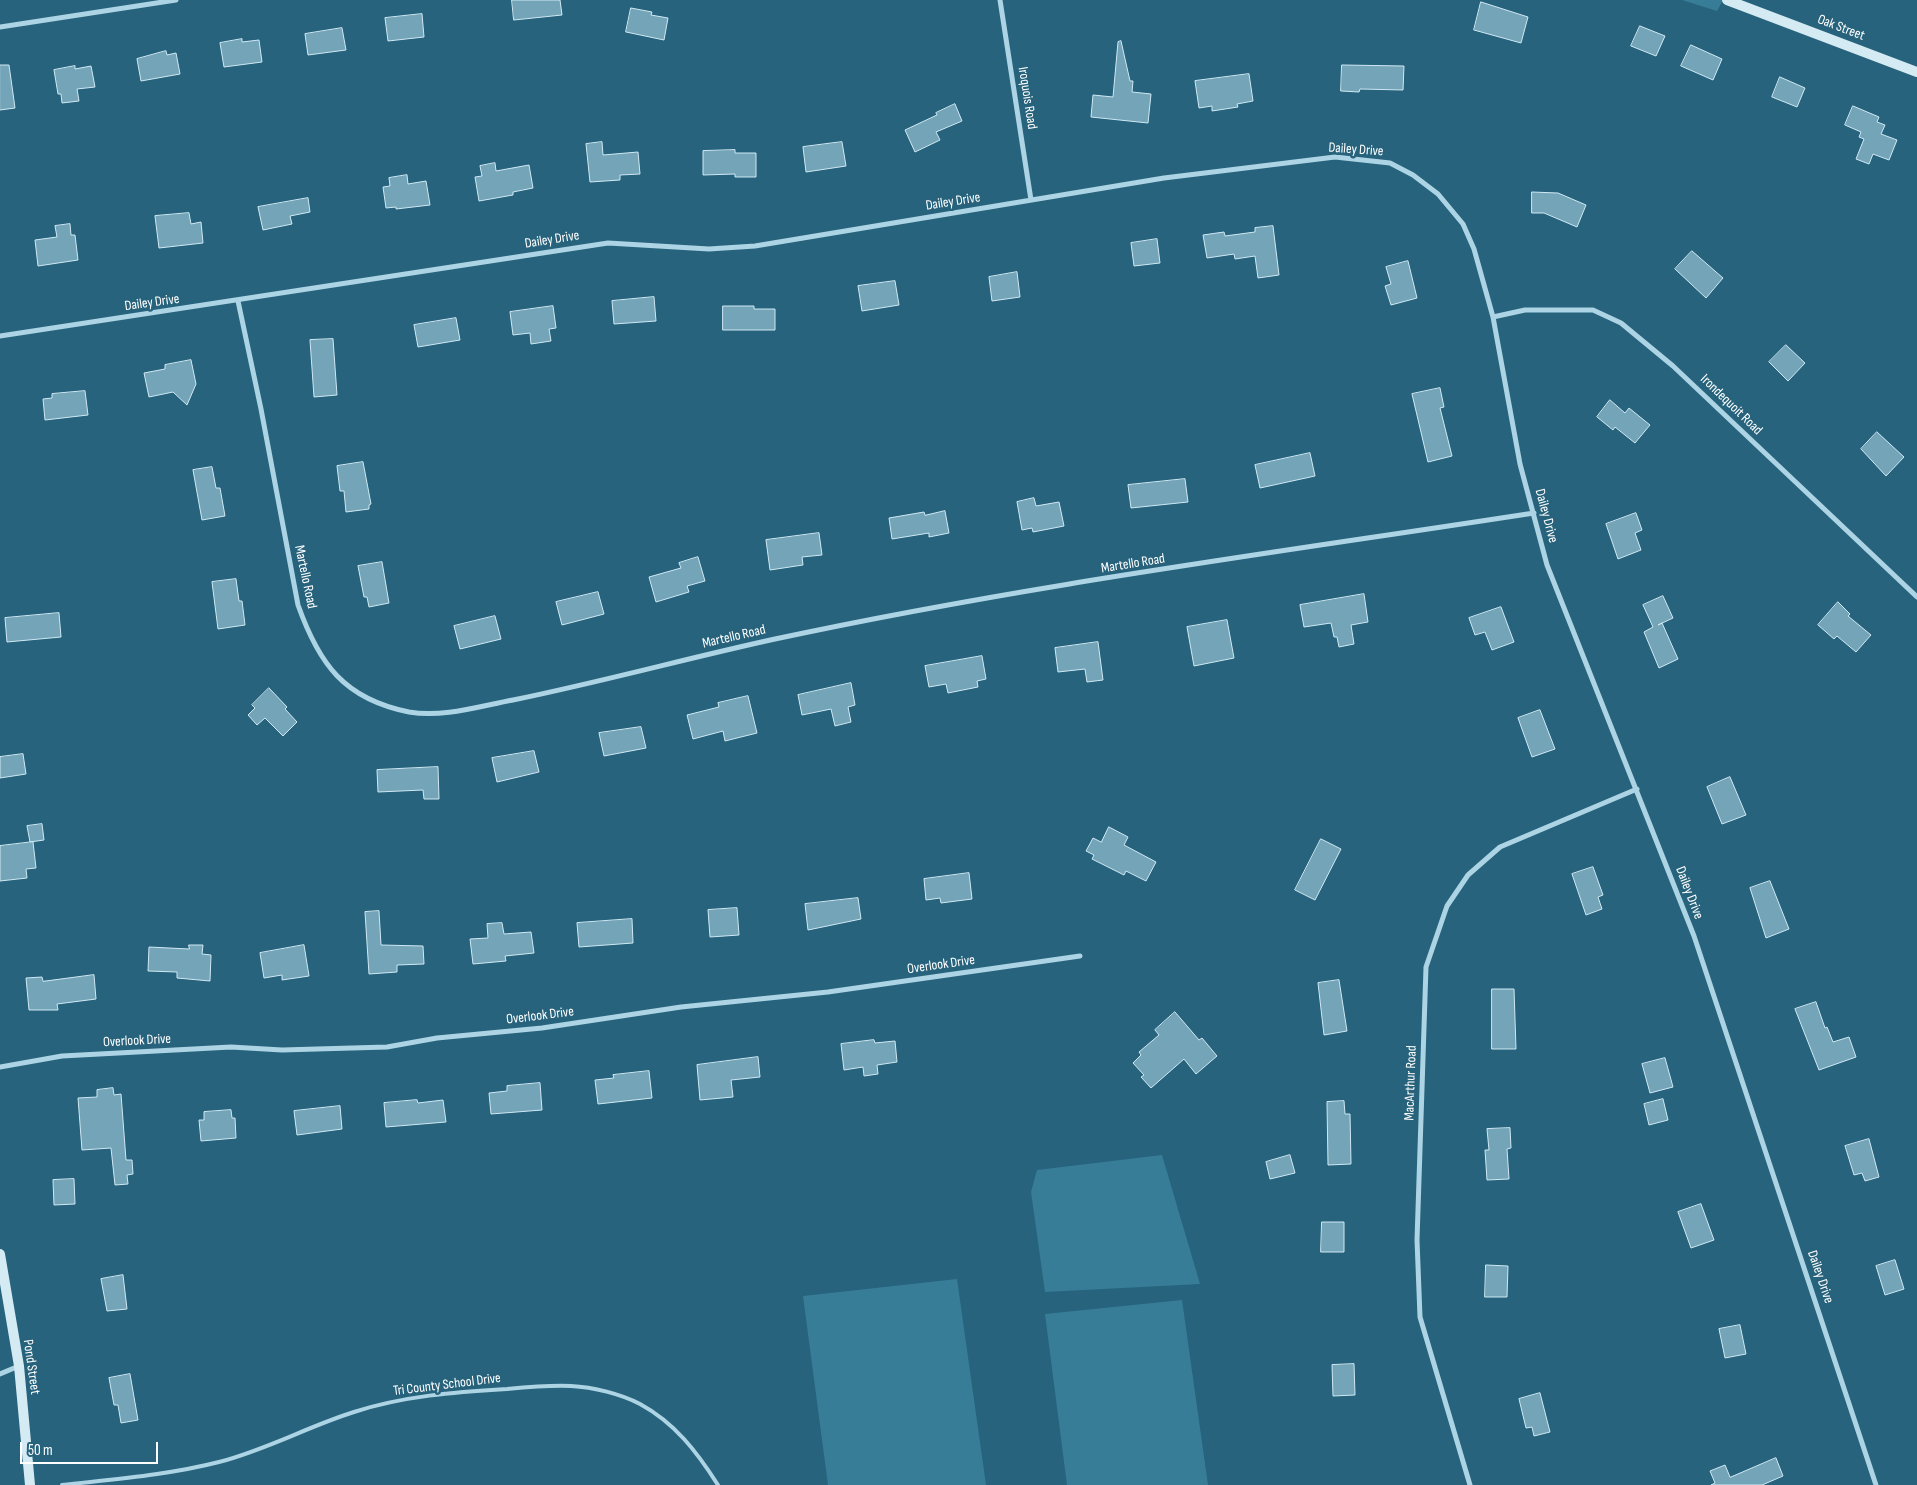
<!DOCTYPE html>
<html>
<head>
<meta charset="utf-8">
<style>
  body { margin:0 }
  #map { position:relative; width:1917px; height:1485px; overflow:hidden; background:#27637c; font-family:"Sofia Sans Condensed",sans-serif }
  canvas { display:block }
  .scale { position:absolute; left:20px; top:1442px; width:138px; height:22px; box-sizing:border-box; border:2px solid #fff; border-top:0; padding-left:6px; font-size:15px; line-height:18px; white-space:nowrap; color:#fff; -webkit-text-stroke:4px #27637c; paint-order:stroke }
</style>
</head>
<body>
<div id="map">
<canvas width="1917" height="1485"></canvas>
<div class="scale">50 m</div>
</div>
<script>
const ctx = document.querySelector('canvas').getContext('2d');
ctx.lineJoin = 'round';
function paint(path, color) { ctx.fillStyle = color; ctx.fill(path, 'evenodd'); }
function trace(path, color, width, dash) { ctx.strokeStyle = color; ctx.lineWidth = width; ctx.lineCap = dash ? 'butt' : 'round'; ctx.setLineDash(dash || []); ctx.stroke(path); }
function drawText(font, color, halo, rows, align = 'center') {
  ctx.font = font + ' "Sofia Sans Condensed",sans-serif'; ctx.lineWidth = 5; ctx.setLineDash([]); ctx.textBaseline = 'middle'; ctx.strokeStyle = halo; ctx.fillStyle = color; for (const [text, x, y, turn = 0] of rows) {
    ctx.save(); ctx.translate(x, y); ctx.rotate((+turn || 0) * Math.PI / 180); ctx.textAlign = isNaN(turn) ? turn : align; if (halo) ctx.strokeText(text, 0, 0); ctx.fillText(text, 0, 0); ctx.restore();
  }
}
const green = new Path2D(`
  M1682 0H1723L1717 11Z
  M1162 1155 1200 1284 1045 1292 1031 1192 1037 1170Z
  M957 1279 986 1485H828L803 1296Z
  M1182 1300 1208 1485H1067L1045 1314Z`);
const building = new Path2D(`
  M512 0H560L562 15 514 20Z
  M1481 2 1528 17 1521 43 1474 30Z
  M631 8 652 12 651 15 668 18 664 40 626 32Z
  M422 14 424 37 388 41 385 18Z
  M1640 26 1665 36 1656 56 1631 46Z
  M342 28 346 50 308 55 305 34Z
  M242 39V42L259 40 262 62 224 67 220 43Z
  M1121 41 1130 81H1133L1132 92 1151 94 1148 123 1091 117 1093 95 1113 97 1118 42Z
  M1691 45 1722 59 1713 80 1681 66Z
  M166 51 167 55 176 53 180 74 141 81 137 59Z
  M0 65H9L15 108 0 110Z
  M1342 65 1404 66 1403 90 1360 89 1359 92 1341 91Z
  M75 66V69L91 66 95 87 77 89 79 101 62 103 61 94H58L54 70Z
  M1249 74 1253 101 1237 104 1238 107 1212 111V106L1199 108 1195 81Z
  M1780 77 1805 88 1797 107 1772 97Z
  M955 104 962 121 936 132 940 140 915 152 905 130 937 115 936 113Z
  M1853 106 1879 117 1877 122 1885 125 1881 134 1897 140 1889 160 1873 154 1869 164 1856 159 1864 139 1859 137 1861 132 1845 125Z
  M602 142 603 155 638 152 640 174 620 175V180L590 182 586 144Z
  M842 142 846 166 806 172 803 147Z
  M735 150V153H756V177H735V174L703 175V151Z
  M495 163 496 171 529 165 533 188 513 192V195L479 201 475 177 482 176 480 166Z
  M407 175 408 184 426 181 430 205 396 209V207L386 208 383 187 390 186 389 178Z
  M1532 192 1558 193 1586 205 1577 227 1544 213H1532Z
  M308 198 310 212 290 216 292 224 263 230 258 207Z
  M189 213 191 224 201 222 203 243 159 248 155 216Z
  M70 224 71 235H75L78 260 38 266 35 240 57 237 55 226Z
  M1273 226 1279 275 1258 278 1255 256 1235 259 1234 254 1207 258 1203 235 1224 232 1225 236 1255 232V228Z
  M1157 239 1160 263 1134 266 1131 243Z
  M1692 251 1723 278 1706 298 1675 269Z
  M1408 261 1417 298 1391 305 1385 286 1391 284 1386 267Z
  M1017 272 1020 297 992 301 989 277Z
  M895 281 899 305 862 311 858 286Z
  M654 297 656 321 614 324 612 301Z
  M553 306 556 328 549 329 551 341 531 344 530 333 513 335 510 312Z
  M723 306H754V309H775V330H723Z
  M456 318 460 340 418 347 414 325Z
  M333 339 337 395 314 397 310 340Z
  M1786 345 1805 363 1788 381 1769 362Z
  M191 360 196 384 187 405 173 392 149 397 144 373 165 369V365Z
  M1440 388 1444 407 1440 408 1452 456 1428 462 1412 394Z
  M85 391 88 415 45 420 43 399 52 398V394Z
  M1610 400 1625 413 1629 408 1650 425 1635 443 1615 427 1613 430 1597 417Z
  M1877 432 1904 457 1886 476 1861 449Z
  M1310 453 1315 476 1260 488 1255 465Z
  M363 462 371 504 369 505V509L346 512 344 491H340L337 466Z
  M212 467 216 488H220L225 516 202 520 193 470Z
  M1185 479 1188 502 1131 508 1128 485Z
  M1034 498 1036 506 1059 502 1064 526 1033 532 1032 528 1022 530 1017 502Z
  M945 511 949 533 929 537V533L892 539 889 518 924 512 925 515Z
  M1636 513 1642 530 1635 533 1641 550 1618 559 1606 524Z
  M819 533 822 555 802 557 803 565 770 570 766 540Z
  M698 557 705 581 687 586 689 592 656 602 649 577 681 568 679 563Z
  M382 562 389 603 369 607 367 597H364L358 566Z
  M236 579 239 601H242L245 625 218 629 212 582Z
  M598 592 604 614 562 625 556 602Z
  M1364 594 1368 622 1351 625 1354 644 1339 647 1337 637H1334L1331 623 1304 627 1300 605Z
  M1663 596 1673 618 1658 625 1662 623 1678 659 1659 668 1644 632 1653 627 1643 605Z
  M1838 602 1850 614 1848 616 1871 635 1856 652 1837 636 1834 639 1818 625Z
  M1501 607 1514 642 1492 650 1485 632 1475 635 1469 618Z
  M59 613 61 637 7 642 5 618Z
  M495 616 501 639 460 649 454 626Z
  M1227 620 1234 658 1194 666 1187 627Z
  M1098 642 1103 680 1087 682 1085 669 1058 672 1055 648Z
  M982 656 986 679 977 681 978 687 948 693 946 684 929 687 925 666Z
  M851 683 855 705 848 707 851 722 835 726 831 709 802 715 798 695Z
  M269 688 287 707 285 709 297 722 283 736 265 718 257 725 248 715 255 708 252 705Z
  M748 696 757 733 725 741 723 731 693 739 687 715 719 707 718 703Z
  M1540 710 1555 749 1532 757 1518 718Z
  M641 727 646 748 604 756 599 733Z
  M534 751 539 772 497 782 492 758Z
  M23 754 26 774 0 778V757Z
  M438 767 439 799H424L423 790 378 792 377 770Z
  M1730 777 1746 815 1722 824 1707 787Z
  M42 824 44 840 30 842 27 826Z
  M1109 827 1128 837 1124 845 1156 862 1146 881 1126 871 1124 875 1092 859 1094 855 1086 851 1093 838 1101 842Z
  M1321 839 1341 849 1315 900 1295 890Z
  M33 842 36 868 26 869 27 878 0 881V846Z
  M1593 867 1603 895 1598 897 1602 909 1586 915 1572 874Z
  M969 873 972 899 941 903 940 898 926 900 924 879Z
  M1770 881 1789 929 1766 938 1750 888Z
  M858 898 861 919 808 930 805 904Z
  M737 908 739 935 710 937 708 910Z
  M379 911 381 945 423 946 424 964 397 965V972L369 974 365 912Z
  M632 919 633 943 579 947 577 923Z
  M502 923 504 934 531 932 534 953 505 956 506 961 473 964 470 939 488 938 487 924Z
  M189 945H203L202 954 211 955 210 981 177 978V972L148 971 149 947 189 949Z
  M304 945 309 976 282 980V975L264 978 260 953Z
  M94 975 96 999 57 1004 58 1010H29L26 978 42 977 43 981Z
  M1339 980 1347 1031 1324 1035 1318 983Z
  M1492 989H1514L1516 1049H1492Z
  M1816 1002 1825 1028 1827 1027 1833 1042 1849 1037 1856 1057 1819 1070 1795 1009Z
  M1175 1012 1199 1040 1202 1038 1217 1056 1196 1074 1184 1059 1151 1088 1141 1077 1144 1075 1133 1063 1141 1055 1139 1052 1159 1035 1155 1030Z
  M874 1040 875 1043 895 1041 897 1062 877 1065 878 1074 864 1076 863 1067 844 1070 841 1044Z
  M758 1057 760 1077 731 1080 733 1097 700 1100 697 1065Z
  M1665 1058 1673 1087 1650 1093 1642 1064Z
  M649 1071 652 1098 598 1104 595 1080 614 1078 613 1075Z
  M540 1083 542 1110 491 1114 489 1093 507 1091V1086Z
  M113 1088 114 1095 121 1094 126 1160H132L133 1174 127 1175 128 1184 115 1185 111 1148 82 1150 78 1098 97 1097V1090Z
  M1663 1099 1668 1120 1649 1125 1644 1104Z
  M417 1100 418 1103 443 1100 446 1122 386 1127 384 1103Z
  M1344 1101 1345 1114H1350L1351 1164 1328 1165 1327 1102Z
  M340 1106 342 1129 297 1135 294 1111Z
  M231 1110 232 1118H235L236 1138 201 1141 199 1120H204V1112Z
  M1510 1128 1511 1148 1507 1149 1509 1179 1487 1180 1485 1150H1489L1487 1129Z
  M1869 1139 1879 1177 1865 1181 1862 1173 1854 1175 1845 1146Z
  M1290 1155 1295 1173 1270 1179 1266 1162Z
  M74 1179 75 1204 54 1205 53 1180Z
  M1701 1204 1714 1240 1691 1248 1678 1212Z
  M1322 1222H1344V1252H1321Z
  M1895 1260 1904 1289 1885 1295 1876 1266Z
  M1486 1265 1508 1266 1507 1297H1485Z
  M123 1275 127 1309 107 1311 101 1279Z
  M1740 1325 1746 1354 1725 1358 1719 1329Z
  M1354 1364 1355 1395 1333 1396 1332 1365Z
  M130 1374 138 1420 121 1423 118 1405H114L109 1378Z
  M1540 1393 1550 1432 1534 1436 1532 1427 1526 1428 1519 1399Z
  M1776 1458 1783 1476 1762 1485H1711L1715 1483 1710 1471 1725 1465 1730 1477Z`);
const lane = new Path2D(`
  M62 1485C115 1479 168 1475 219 1462 266 1450 309 1426 354 1412 403 1396 455 1392 507 1389 528 1387 550 1385 571 1386 593 1387 621 1394 640 1404 675 1423 697 1452 718 1485`);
const street = new Path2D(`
  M1000 0 1031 200
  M0 27 176 0
  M238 301 261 409 298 605C319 664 344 699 409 712 443 718 480 706 513 700 601 682 688 658 775 639 1026 585 1281 552 1534 513
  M1493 317 1525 310H1593L1621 323 1673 366 1917 597
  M0 336 608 243 709 249 755 246 1164 178 1335 157 1390 163 1413 175 1438 194 1463 224 1474 249 1493 317 1520 464 1547 565 1694 936 1876 1485
  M0 1067 62 1056 231 1047 282 1050 387 1047 437 1038 542 1028 681 1007 828 992 1080 956
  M0 1374 19 1366
  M1470 1485 1420 1317 1417 1240 1426 967 1447 906 1468 875 1500 847 1637 789`);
const secondary = new Path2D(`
  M1727 0 1917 72
  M0 1254 19 1366 30 1485`);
const streetNames = [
  ["Oak Street",1841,28,21],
  ["Iroquois Road",1027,98,81],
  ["Dailey Drive",1356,150,4],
  ["Dailey Drive",953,202,-9],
  ["Dailey Drive",552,240,-9],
  ["Dailey Drive",152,303,-8],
  ["Irondequoit Road",1731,405,44],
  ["Dailey Drive",1546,516,75],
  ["Martello Road",1133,564,-9],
  ["Martello Road",305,577,78],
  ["Martello Road",734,637,-13],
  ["Dailey Drive",1689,893,69],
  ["Overlook Drive",941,965,-8],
  ["Overlook Drive",540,1016,-7],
  ["Overlook Drive",137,1041,-3],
  ["MacArthur Road",1411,1083,-88],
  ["Dailey Drive",1820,1277,71],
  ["Pond Street",31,1367,82],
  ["Tri County School Drive",447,1385,-7]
];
paint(green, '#387d97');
paint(building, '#74a4b8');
trace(building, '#cfe9f4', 1);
trace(lane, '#acd4e4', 4);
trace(street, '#acd4e4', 5);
trace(secondary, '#d5ebf4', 10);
drawText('14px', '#fff', '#27637c', streetNames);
</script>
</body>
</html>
